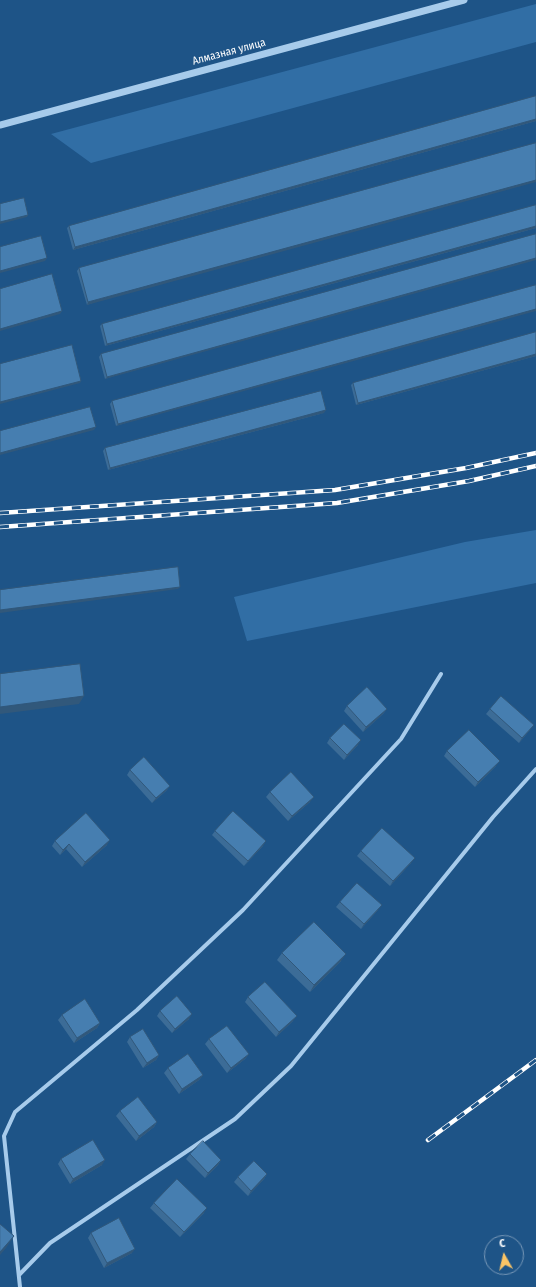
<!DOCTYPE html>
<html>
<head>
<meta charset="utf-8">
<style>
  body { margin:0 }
  #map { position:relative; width:536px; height:1287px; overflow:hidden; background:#1e5487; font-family:"Fira Sans Condensed",sans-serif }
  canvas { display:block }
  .north { position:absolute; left:484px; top:1235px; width:40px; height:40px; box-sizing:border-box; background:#1e5487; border:1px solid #7898b7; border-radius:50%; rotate:352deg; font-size:11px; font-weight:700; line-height:16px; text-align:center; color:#fff }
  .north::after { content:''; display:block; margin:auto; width:14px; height:18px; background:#fac466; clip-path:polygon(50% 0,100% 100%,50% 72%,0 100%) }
</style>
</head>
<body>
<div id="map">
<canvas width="536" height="1287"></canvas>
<div class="north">С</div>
</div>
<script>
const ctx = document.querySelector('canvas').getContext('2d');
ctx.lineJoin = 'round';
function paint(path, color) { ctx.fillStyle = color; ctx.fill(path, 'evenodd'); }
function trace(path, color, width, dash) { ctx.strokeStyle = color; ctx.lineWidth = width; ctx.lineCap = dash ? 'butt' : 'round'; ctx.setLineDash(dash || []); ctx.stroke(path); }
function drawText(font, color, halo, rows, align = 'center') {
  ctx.font = font + ' "Fira Sans Condensed",sans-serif'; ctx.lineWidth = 3; ctx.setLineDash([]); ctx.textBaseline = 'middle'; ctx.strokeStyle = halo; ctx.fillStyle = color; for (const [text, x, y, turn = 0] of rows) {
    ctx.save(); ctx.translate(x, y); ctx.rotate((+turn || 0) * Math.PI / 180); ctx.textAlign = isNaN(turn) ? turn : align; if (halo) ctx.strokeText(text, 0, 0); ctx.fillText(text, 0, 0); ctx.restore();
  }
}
const green = new Path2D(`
  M536 4V42L91 163 51 134Z
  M536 530V583L247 641 234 597 465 542Z`);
const minor = new Path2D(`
  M19 1275 50 1243 235 1119 291 1066 493 817 536 769
  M20 1287 4 1136 15 1112 137 1010 243 910 401 739 441 674`);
const tertiary = new Path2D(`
  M0 125 464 0`);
const rail = new Path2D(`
  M0 513 335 490 466 468 536 453
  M0 527 337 503 469 481 536 466
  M428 1140 536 1060`);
const wall = new Path2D(`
  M536 96V121L73 250 67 228 69 226Z
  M536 143 87 305 77 271 79 268Z
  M536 205V228L105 346 100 326 102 324Z
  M536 234 105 379 99 357 101 354Z
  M536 285 116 426 110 404 112 401Z
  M536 332V356L356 405 351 385 353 383Z
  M324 413 108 470 103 451 105 448Z
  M347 706 387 709 383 714 363 732 344 711Z
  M490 709 530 730 519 743 486 714Z
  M330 738 358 745 344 760 327 743Z
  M447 751 496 766 475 787 444 756Z
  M130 770 170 786 166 791 152 803 127 775Z
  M270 792 310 802 288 821 266 797Z
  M215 831 263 846 244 866 212 835Z
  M55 841 107 845 82 867 66 849 60 855 52 846Z
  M361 851 411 863 390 886 357 856Z
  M340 902 378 910 361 929 336 907Z
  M282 953 341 961 310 992 277 960Z
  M248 997 293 1021 276 1037 245 1002Z
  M160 1011 189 1019 172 1033 157 1016Z
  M62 1015 100 1023 97 1028 74 1043 58 1020Z
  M130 1037 159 1055 156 1060 143 1068 127 1042Z
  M209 1039 249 1054 245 1059 227 1073 205 1044Z
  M168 1068 203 1075 199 1080 179 1094 164 1073Z
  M120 1111 157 1122 154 1127 136 1141 116 1116Z
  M190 1154 221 1160 218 1165 205 1178 186 1159Z
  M61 1159 102 1165 70 1184 58 1164Z
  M267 1174 264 1179 248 1196 234 1182 238 1177Z
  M154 1203 204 1213 180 1237 150 1208Z
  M91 1233 132 1253 104 1268 88 1238Z`);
const shadedWall = new Path2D(`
  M536 119V121L73 250 75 247Z
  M536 180V182L87 305 88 302Z
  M28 215 27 217 0 224V222Z
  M536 226V228L105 346 107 344Z
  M47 258 45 261 0 273V271Z
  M536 258V260L105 379 107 377Z
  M536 309V311L116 426 118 424Z
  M62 311 60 314 0 331V329Z
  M536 354V356L356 405 358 403Z
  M81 381 80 383 0 404V402Z
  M326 410 324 413 108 470 110 468Z
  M96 427 94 430 0 455V453Z
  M180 587 178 589 0 613V610Z
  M84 696 79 704 0 714V707Z
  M387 709 383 714 363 732 366 727Z
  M534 725 530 730 519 743 522 738Z
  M361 740 358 745 344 760 347 755Z
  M500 761 496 766 475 787 478 782Z
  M170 786 166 791 152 803 156 798Z
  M314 797 310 802 288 821 292 816Z
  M110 840 107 845 82 867 85 862Z
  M266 841 263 846 244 866 248 861Z
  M69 844 66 849 60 855 63 850Z
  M415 858 411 863 390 886 393 881Z
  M382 905 378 910 361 929 364 924Z
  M346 954 341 961 310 992 314 985Z
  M192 1014 189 1019 172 1033 175 1029Z
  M297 1016 293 1021 276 1037 279 1032Z
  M100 1023 97 1028 74 1043 77 1038Z
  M249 1054 245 1059 227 1073 231 1068Z
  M159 1055 156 1060 143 1068 147 1063Z
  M203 1075 199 1080 179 1094 182 1089Z
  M157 1122 154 1127 136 1141 139 1136Z
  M105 1160 102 1165 70 1184 73 1179Z
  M221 1160 218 1165 205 1178 208 1173Z
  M267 1174 264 1179 248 1196 251 1191Z
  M207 1208 204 1213 180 1237 184 1232Z
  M14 1236 6 1248 0 1255V1252Z
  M135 1249 132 1253 104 1268 107 1263Z`);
const building = new Path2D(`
  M536 96V119L75 247 69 226Z
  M536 143V180L88 302 79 268Z
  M24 198 28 215 0 222V204Z
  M536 205V226L107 344 102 324Z
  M536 234V258L107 377 101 354Z
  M41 236 47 258 0 271V247Z
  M52 274 62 311 0 329V289Z
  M536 285V309L118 424 112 401Z
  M536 332V354L358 403 353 383Z
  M72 345 81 381 0 402V364Z
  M321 391 326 410 110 468 105 448Z
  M90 407 96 427 0 453V431Z
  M178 567 180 587 0 610V590Z
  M80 664 84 696 0 707V674Z
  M367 687 387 709 366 727 347 706Z
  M501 696 534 725 522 738 490 709Z
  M344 724 361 740 347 755 330 738Z
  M469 730 500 761 478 782 447 751Z
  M144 757 170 786 156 798 130 770Z
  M291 772 314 797 292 816 270 792Z
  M233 811 266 841 248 861 215 831Z
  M86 813 110 840 85 862 69 844 63 850 55 841Z
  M382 828 415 858 393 881 361 851Z
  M357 883 382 905 364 924 340 902Z
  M314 922 346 954 314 985 282 953Z
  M265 982 297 1016 279 1032 248 997Z
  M177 996 192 1014 175 1029 160 1011Z
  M85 999 100 1023 77 1038 62 1015Z
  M227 1026 249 1054 231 1068 209 1039Z
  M143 1029 159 1055 147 1063 130 1037Z
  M188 1054 203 1075 182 1089 168 1068Z
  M138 1097 157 1122 139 1136 120 1111Z
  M93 1140 105 1160 73 1179 61 1159Z
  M203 1141 221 1160 208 1173 190 1154Z
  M254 1161 267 1174 251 1191 238 1177Z
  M177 1179 207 1208 184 1232 154 1203Z
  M119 1218 135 1249 107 1263 91 1233Z
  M0 1224 14 1236 0 1252Z`);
const streetNames = [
  ["Алмазная улица",229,52,-15]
];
paint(green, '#316ea5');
trace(minor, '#a7cbeb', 4);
trace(tertiary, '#a7cbeb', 7);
trace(rail, '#fff', 4.5);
trace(rail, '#1e5487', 3, [9]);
paint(wall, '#3c6c97');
paint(shadedWall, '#31587b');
paint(building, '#467eb0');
trace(building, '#31587b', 1);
drawText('11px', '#fff', '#1e5487', streetNames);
</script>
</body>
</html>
